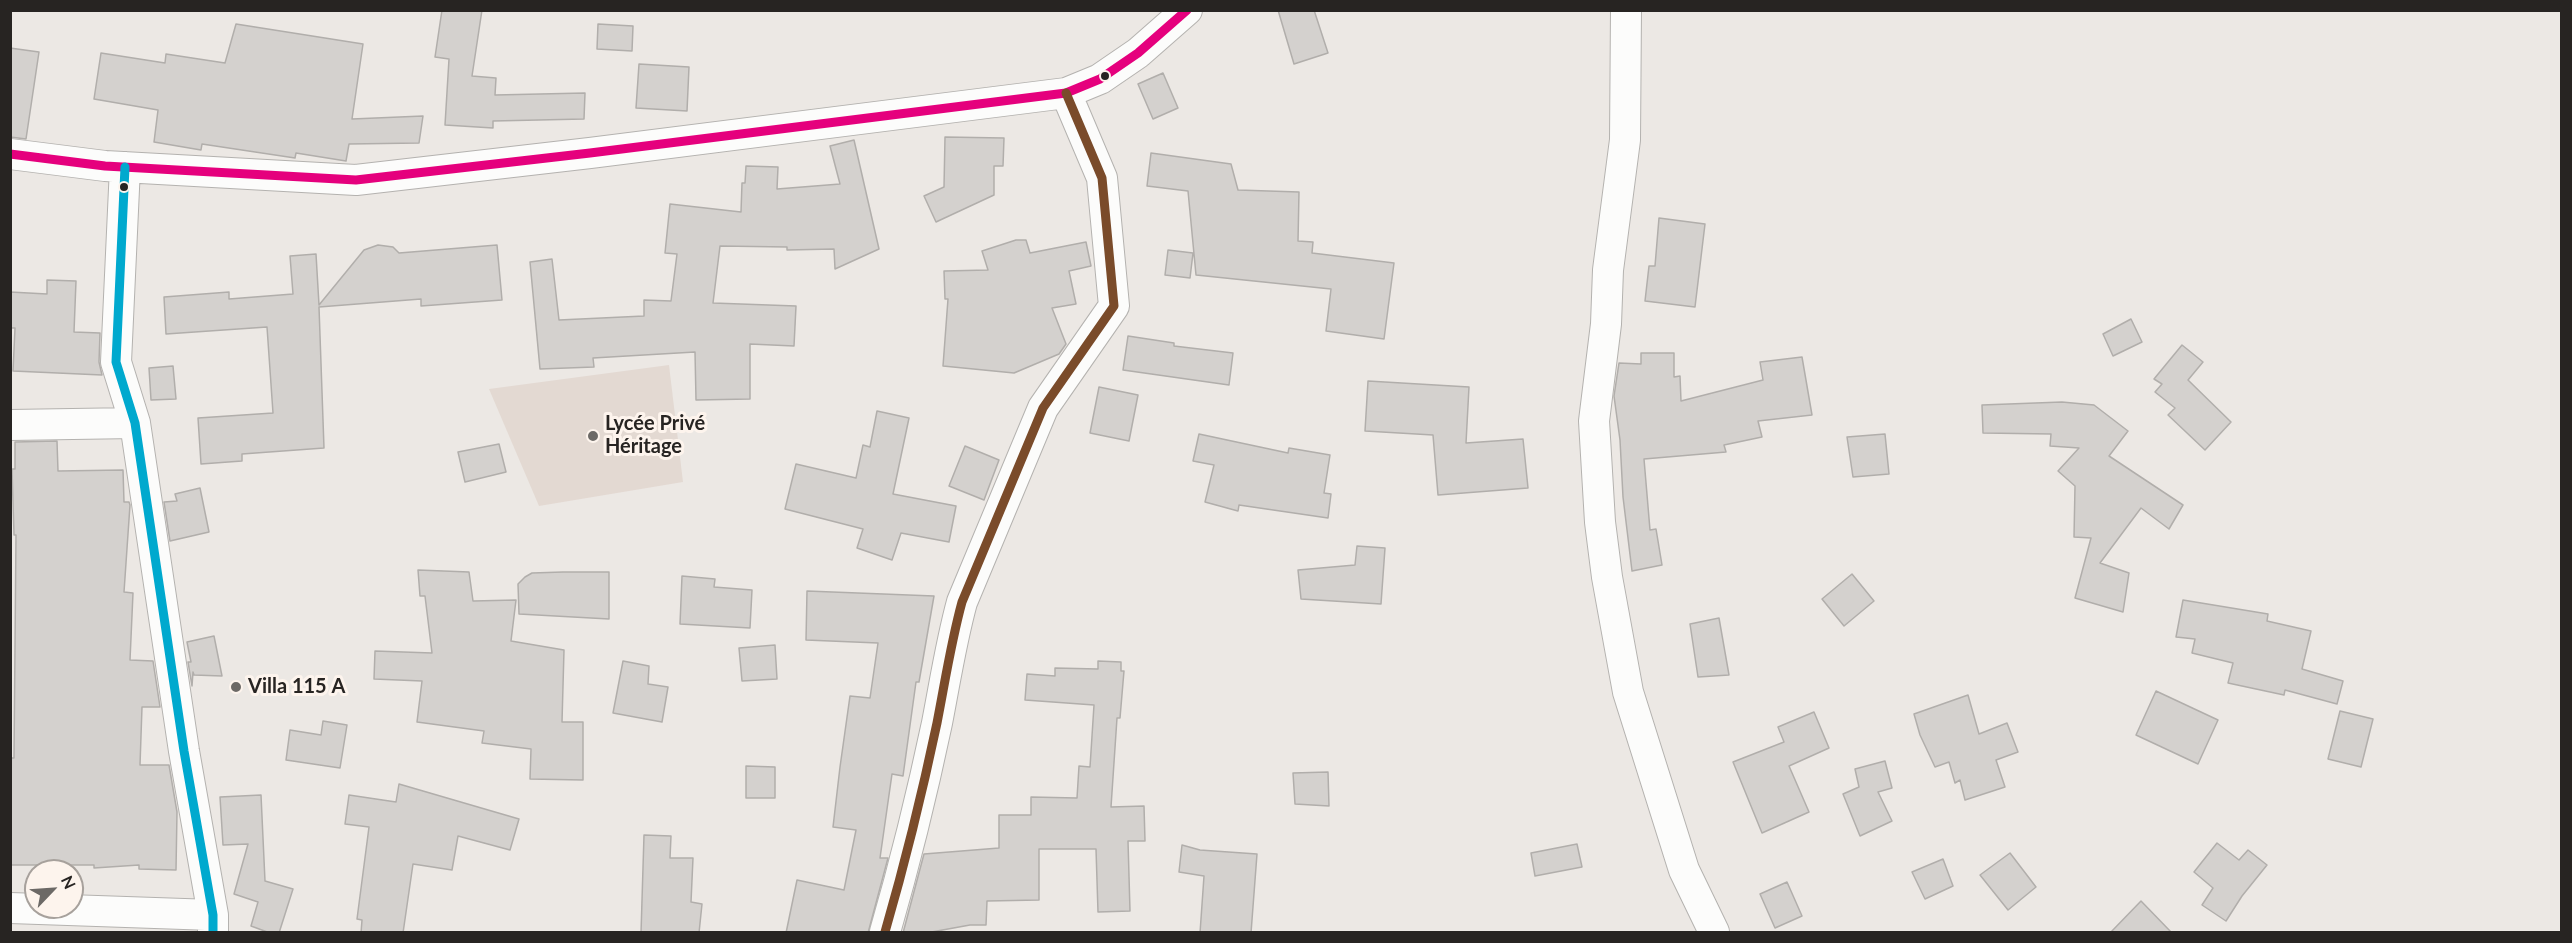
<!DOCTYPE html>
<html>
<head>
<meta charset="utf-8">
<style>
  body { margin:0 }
  #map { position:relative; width:2572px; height:943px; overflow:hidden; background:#ece8e4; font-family:Lato,sans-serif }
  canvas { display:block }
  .frame { position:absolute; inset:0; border:12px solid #272422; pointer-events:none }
  .north { position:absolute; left:24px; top:859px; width:60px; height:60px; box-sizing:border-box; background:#fdf4ed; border:2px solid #a7a19c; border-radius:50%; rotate:65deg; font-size:16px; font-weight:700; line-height:24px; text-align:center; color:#272422 }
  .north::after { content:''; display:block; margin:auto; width:21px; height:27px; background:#6c6966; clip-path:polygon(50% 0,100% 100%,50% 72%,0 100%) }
</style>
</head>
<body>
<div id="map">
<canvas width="2572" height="943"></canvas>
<div class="frame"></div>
<div class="north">N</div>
</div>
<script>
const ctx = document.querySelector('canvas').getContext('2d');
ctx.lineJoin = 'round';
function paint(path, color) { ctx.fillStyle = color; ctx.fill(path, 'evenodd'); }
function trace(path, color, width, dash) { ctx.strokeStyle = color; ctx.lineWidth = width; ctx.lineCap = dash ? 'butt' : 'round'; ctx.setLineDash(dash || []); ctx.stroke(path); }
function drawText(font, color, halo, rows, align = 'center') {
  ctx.font = font + ' Lato,sans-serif'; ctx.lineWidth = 6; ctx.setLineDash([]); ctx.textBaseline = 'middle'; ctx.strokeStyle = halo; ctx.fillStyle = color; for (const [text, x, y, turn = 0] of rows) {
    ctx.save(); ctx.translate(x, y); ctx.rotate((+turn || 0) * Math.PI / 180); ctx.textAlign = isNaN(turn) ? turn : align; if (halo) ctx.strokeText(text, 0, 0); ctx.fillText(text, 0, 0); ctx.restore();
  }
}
const built = new Path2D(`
  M669 365 683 482 539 506 489 389Z`);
const building = new Path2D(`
  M442 10H482L472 76 496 78 495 95 585 93 584 119 493 121V128L445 125 449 59 435 57Z
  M1278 10H1314L1328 53 1294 64Z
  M236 24 363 44 352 119 423 116 419 143 349 144 346 161 296 153 295 158 202 144 201 150 154 142 158 110 94 99 101 53 165 63 166 54 225 63Z
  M598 24 633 26 632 51 597 49Z
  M10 48 39 52 26 139 10 137Z
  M639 64 689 67 687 111 636 108Z
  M1163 73 1178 108 1153 119 1138 84Z
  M945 137 1004 138 1003 166H994V195L936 222 924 196 944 187Z
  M854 140 879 249 835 269 834 249 787 250V247L720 246 713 303 796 306 794 346 750 344V399L696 400 695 352 593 358 594 367 540 369 530 262 552 259 559 320 644 316V300L671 301 677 254 665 253 670 204 741 212 742 183H745L746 166 778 167 777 189 840 184 830 146Z
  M1151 153 1231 164 1238 190 1299 192 1298 241 1313 242 1312 253 1394 263 1384 339 1326 331 1331 289 1196 275 1188 191 1147 186Z
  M1659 218 1705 224 1695 307 1645 301 1649 266H1655Z
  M1016 240H1026L1030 253 1086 242 1091 266 1069 271 1076 304 1052 308 1066 344 1059 354 1014 373 943 366 948 299H945L944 271 988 270 982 251Z
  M378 245 393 247 399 253 497 245 502 300 421 306V299L319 307 324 448 242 454V461L201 464 198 418 273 413 267 327 166 334 164 297 229 292V299L293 294 290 256 316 254 319 305 364 250Z
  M1168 250 1193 253 1190 278 1165 275Z
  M47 280 76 281 74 332 100 333 99 362 102 375 13 371 15 328H10V292L47 294Z
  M2131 319 2142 342 2113 356 2103 334Z
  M1128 336 1174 343V346L1233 353 1229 385 1123 370Z
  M2182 345 2203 362 2188 380 2231 422 2205 450 2168 415 2175 408 2155 392 2162 384 2154 379Z
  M1641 353H1674V377L1680 376 1681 401 1763 380 1760 362 1802 357 1812 415 1758 421 1762 437 1724 445 1726 452 1644 459 1650 530 1656 529 1662 565 1632 571 1623 497 1620 440 1614 396 1619 363 1641 364Z
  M173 366 176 399 151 400 149 368Z
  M1368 381 1469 387 1466 443 1523 439 1528 488 1438 495 1433 435 1365 431Z
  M1099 387 1138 395 1129 441 1090 433Z
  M2062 402 2094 405 2128 431 2109 456 2183 505 2169 529 2141 508 2100 563 2129 573 2123 612 2075 598 2091 538 2074 537 2075 486 2058 471 2079 448 2050 446 2051 434 1983 433 1982 405Z
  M877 411 909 418 893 494 956 506 949 542 901 533 892 560 857 548 863 529 785 509 796 464 856 478 863 445 870 447Z
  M1199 434 1288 453 1289 448 1330 455 1324 493 1331 494 1328 518 1239 505 1238 511 1205 502 1214 465 1193 461Z
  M1885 434 1889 474 1853 477 1847 437Z
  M57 441 58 471 123 470 124 502H129L130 505 124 592 133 593 130 660 153 661 160 707H142L140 765H169L177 812 176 870 139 869V865L94 868V865H10L11 758H14L16 535H14L12 469H15V442Z
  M499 444 506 472 465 482 458 452Z
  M965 446 999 460 984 500 949 486Z
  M200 488 209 532 170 541 164 502 177 501 175 494Z
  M1357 546 1385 548 1381 604 1301 599 1298 570 1355 565Z
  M418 570 469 572 473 601 516 600 511 641 564 650 562 722H583V780L530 779 531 749 482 743 484 731 417 722 422 681 374 679 375 651 432 653 425 596H420Z
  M563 572H609V619L519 614 518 584 525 577 532 573Z
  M1852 574 1874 601 1844 626 1822 599Z
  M682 576 715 579 714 587 752 590 750 628 680 624Z
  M807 591 934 596 919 682H916L903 776 892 774 880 858H888L868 933H786L797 880 844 890 856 830 833 827 840 767 850 696 870 698 878 643 806 640Z
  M2183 600 2268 614 2267 621 2311 631 2302 669 2343 681 2337 704 2285 690 2284 695 2228 683 2233 663 2192 653 2195 639 2176 637Z
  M1719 618 1729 675 1698 677 1690 624Z
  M214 636 222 676 194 675 193 672 192 686 188 662H191L187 642Z
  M775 645 777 679 742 681 739 648Z
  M623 661 649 666 648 684 668 687 662 722 613 713Z
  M1098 661 1121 662V671H1124L1120 718H1117L1111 807 1144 806 1145 841H1128L1130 911 1098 912 1096 849H1039V900L987 901 986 925H970L926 933H903L924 854 999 848V815H1031V797L1077 798 1079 766 1090 767 1094 705 1025 700 1027 674 1055 676V668L1098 669Z
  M2156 691 2218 720 2198 764 2136 735Z
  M1968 695 1979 734 2007 723 2018 752 1996 760 2005 787 1965 800 1960 780 1955 783 1949 762 1935 767 1920 735 1914 714Z
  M2340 711 2373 719 2361 767 2328 759Z
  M1814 712 1829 748 1789 766 1809 812 1762 833 1733 762 1784 742 1778 727Z
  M323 721 347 725 340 768 286 760 290 730 321 735Z
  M1885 761 1892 788 1878 792 1892 821 1860 836 1843 794 1859 787 1855 769Z
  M746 766 775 767V798H746Z
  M1328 772 1329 806 1295 804 1293 773Z
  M399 784 519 819 510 850 458 836 452 870 413 864 403 933H361L362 920 357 919 369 827 345 824 349 795 396 802Z
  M261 795 265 881 293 889 279 933H270L251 926 258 902 234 894 248 844 223 845 220 797Z
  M644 835 671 836 670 858H693L691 902 702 904 699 933H641Z
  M2217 843 2239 860 2248 850 2267 865 2242 896 2226 921 2202 905 2213 888 2194 872Z
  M1577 844 1582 867 1535 876 1531 853Z
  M1182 845 1200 850 1257 854 1251 933H1200L1204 876 1179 872Z
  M2010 853 2036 887 2008 910 1980 875Z
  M1943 859 1953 886 1925 899 1912 872Z
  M1787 882 1802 916 1775 928 1760 894Z
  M2141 901 2172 933H2110Z`);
const minor = new Path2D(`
  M1626 10 1625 140 1608 270 1606 324 1594 421 1600 522 1607 577 1628 692 1684 870 1714 932
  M10 154 105 166 356 180 590 153 1066 93 1100 79 1138 53 1187 10
  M125 167 116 362 135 423 184 751 213 915V932
  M10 425 135 423
  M10 908 213 915
  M885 932C905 863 922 794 937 723 945 682 951 642 962 602L1043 408 1114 306 1102 178 1066 93`);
const bus1 = new Path2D(`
  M10 154 105 166 356 180 590 153 1066 93 1100 79 1138 53 1187 10`);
const bus2 = new Path2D(`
  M125 167 116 362 135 423 184 751 213 915V932`);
const bus3 = new Path2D(`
  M885 932C905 863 922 794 937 723 945 682 951 642 962 602L1043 408 1114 306 1102 178 1066 93`);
const markers = [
  [1105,76,5,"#272422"],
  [124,187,5,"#272422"],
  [593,436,6,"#6c6966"],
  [236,687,6,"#6c6966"]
];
const poiNames = [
  ["Lycée Privé",605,424],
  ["Héritage",605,447],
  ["Villa 115 A",248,687]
];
paint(built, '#e3d9d2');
paint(building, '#d4d1ce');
trace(building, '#b1aeab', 1.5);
trace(minor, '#b4b2af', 32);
trace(minor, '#fcfcfb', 30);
trace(bus1, '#e5007d', 9);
trace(bus2, '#00a9ce', 9);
trace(bus3, '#7a4b2a', 9);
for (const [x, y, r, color] of markers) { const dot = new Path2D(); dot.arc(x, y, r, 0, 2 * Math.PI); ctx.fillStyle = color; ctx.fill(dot); trace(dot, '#fdf4ed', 2); }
drawText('bold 20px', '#272422', '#fdf4ed', poiNames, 'left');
</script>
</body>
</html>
